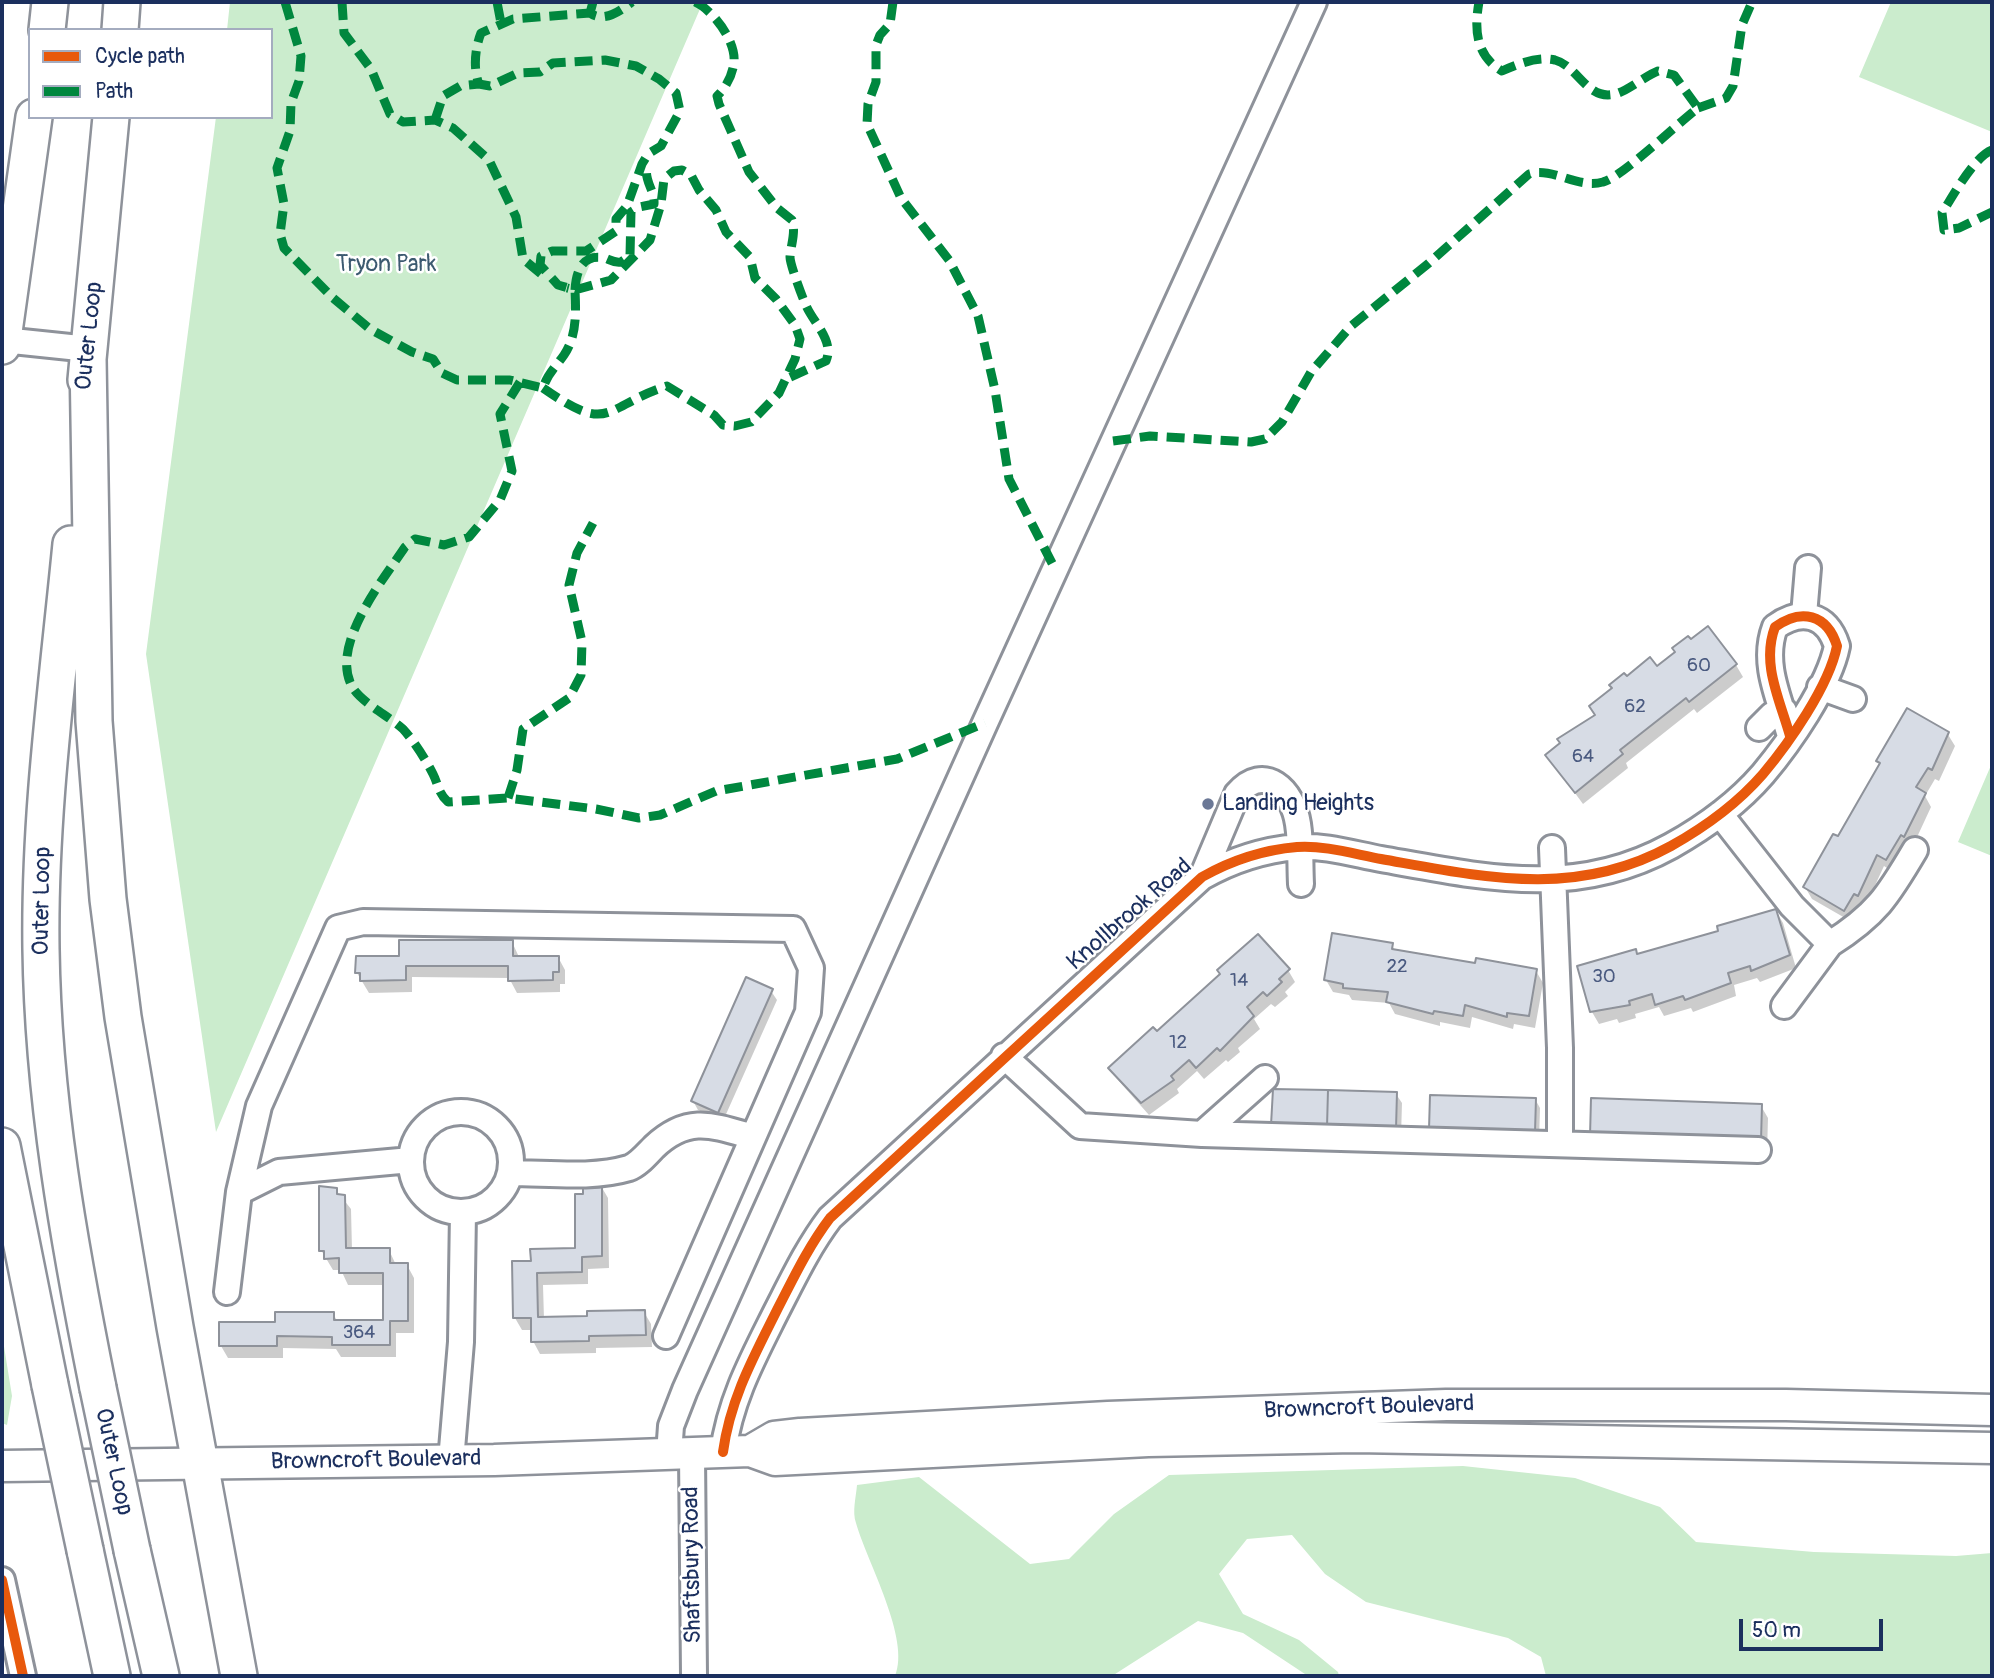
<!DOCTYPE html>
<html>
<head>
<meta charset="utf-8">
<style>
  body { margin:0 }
  #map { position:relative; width:1994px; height:1678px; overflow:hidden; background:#fff; font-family:Pangolin,sans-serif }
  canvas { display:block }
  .frame { position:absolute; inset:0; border:4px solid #1b2f5e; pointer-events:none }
  .legend { position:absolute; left:28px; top:28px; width:245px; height:91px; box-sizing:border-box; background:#fff; border:2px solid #a4acbf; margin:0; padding:9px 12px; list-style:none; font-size:21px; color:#1b2f5e }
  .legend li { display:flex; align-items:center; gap:14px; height:35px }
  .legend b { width:35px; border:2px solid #a4acbf }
  .scale { position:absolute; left:1739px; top:1619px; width:144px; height:32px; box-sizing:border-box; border:4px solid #1b2f5e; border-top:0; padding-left:9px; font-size:21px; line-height:24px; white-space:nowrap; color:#1b2f5e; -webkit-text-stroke:5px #fff; paint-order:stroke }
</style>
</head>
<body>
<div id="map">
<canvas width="1994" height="1678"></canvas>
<div class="frame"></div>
<ul class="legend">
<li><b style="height:9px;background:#e8590c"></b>Cycle path</li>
<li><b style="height:9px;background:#00873e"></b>Path</li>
</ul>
<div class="scale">50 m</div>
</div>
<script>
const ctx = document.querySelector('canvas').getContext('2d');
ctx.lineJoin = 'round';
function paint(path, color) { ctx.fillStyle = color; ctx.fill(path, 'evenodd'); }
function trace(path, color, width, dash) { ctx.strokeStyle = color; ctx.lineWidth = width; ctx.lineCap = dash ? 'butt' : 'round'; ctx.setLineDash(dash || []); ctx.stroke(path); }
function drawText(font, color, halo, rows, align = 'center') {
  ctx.font = font + ' Pangolin,sans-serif'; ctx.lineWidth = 5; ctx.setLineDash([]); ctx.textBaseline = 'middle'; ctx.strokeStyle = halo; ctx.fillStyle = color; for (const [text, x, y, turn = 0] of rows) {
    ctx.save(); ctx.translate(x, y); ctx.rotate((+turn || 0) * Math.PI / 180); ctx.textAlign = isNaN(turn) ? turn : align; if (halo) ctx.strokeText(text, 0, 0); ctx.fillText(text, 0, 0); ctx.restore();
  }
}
const green = new Path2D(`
  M230 2H703L216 1132 146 654 216 117H271V30H227Z
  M1891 2H1992V132L1859 77Z
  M1992 763V856L1958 842Z
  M2 1334 12 1396 7 1425 2 1423Z
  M1463 1466 1575 1478 1660 1507 1696 1542 1814 1552 1956 1556 1992 1553V1676H1546L1541 1657 1508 1638 1366 1602 1325 1574 1292 1535 1247 1539 1219 1574 1243 1614 1299 1640 1338 1672 1339 1676H1308L1243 1633 1198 1621 1112 1676H895C911 1639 867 1562 856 1523 852 1512 856 1497 857 1485L919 1477 1030 1564 1069 1559 1114 1514 1169 1475Z`);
const shadow = new Path2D(`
  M1650 660 1656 668 1736 665 1743 677 1697 713 1694 709 1626 763 1628 768 1583 804 1547 755 1597 716 1614 689 1612 686Z
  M1947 733 1955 746 1939 781 1935 779 1925 796 1931 807 1912 848 1893 872 1884 866 1865 907 1852 922 1812 899 1805 887 1839 839 1881 766 1878 761Z
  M1776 911 1783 923 1796 968 1760 982 1757 978 1734 985 1736 996 1693 1012 1691 1008 1664 1016 1659 1007 1635 1014 1636 1018 1619 1023 1617 1019 1599 1024 1592 1012 1638 956 1721 932Z
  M512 942 519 957H558L565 970V984H560V992L517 993 509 978 412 977V992L369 993 357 973 401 958Z
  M1392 945 1395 951 1477 965 1536 971 1543 983 1535 1028 1514 1024 1513 1029 1472 1017 1470 1028 1440 1022V1026L1395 1014 1389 1003 1352 1000 1349 995 1333 992 1326 980Z
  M1288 970 1295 982 1285 992 1288 996 1275 1007 1271 1004 1254 1019 1260 1029 1238 1048 1240 1052 1228 1062 1226 1060 1204 1079 1197 1071 1177 1089 1179 1093 1149 1115 1118 1080 1110 1068 1157 1033Z
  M771 991 777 1000 723 1121 698 1110 693 1101Z
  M1396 1094 1402 1103 1401 1137 1278 1134Z
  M1432 1096 1535 1099 1540 1108 1539 1140Z
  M1761 1106 1768 1118 1767 1153 1599 1148Z
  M601 1186 608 1198 609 1268 588 1269V1284L543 1285 544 1319 644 1312 651 1324 652 1347 596 1348V1353L540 1354 533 1341V1330H522L515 1318 533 1263 577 1250 585 1196Z
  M336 1190 351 1209 352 1250H389L396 1265H407L414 1278V1333H396V1357H341L336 1349 283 1348V1358H228L221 1346 277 1324 333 1314 338 1322H385V1285H348L341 1270H333L321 1250Z`);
const building = new Path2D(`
  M1708 626 1737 664 1689 702 1686 698 1620 750 1623 754 1575 793 1545 755 1560 743 1557 739 1595 715 1589 706 1612 688 1609 685 1624 673 1627 676 1650 657 1657 666 1675 652 1672 648 1688 636 1691 639Z
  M1907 708 1949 732 1932 770 1928 768 1916 787 1926 793 1904 837 1901 835 1886 860 1877 855 1858 896 1854 894 1844 911 1803 887 1833 834 1838 836 1880 763 1876 761Z
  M1776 909 1790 955 1751 971 1750 966 1728 973 1731 983 1685 1000 1683 996 1655 1005 1652 994 1629 1001 1630 1005 1590 1012 1577 966 1636 949 1637 954 1718 931 1717 926Z
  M1332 933 1393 943 1392 949 1475 963 1476 958 1537 969 1529 1016 1507 1013V1017L1465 1005 1463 1016 1434 1011 1433 1014 1386 1002 1388 992 1343 988V984L1324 980Z
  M1258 934 1290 969 1279 979 1282 982 1267 996 1263 992 1247 1007 1254 1016 1220 1051 1217 1048 1196 1068 1189 1060 1171 1076 1174 1080 1141 1103 1108 1068 1153 1027 1157 1031 1220 974 1217 970Z
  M399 940H513V956H559V972H553V980L508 981V966H406V980L360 981V973H355L356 956H399Z
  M746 977 773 989 718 1113 691 1101Z
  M1273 1089 1328 1090 1327 1127 1271 1125Z
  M1328 1090 1397 1092 1396 1129 1327 1127Z
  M1430 1095 1536 1098 1535 1132 1429 1129Z
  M1591 1098 1762 1104 1761 1141 1590 1136Z
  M602 1184V1256L582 1257V1272L537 1273 538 1317 587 1316V1311L645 1310 646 1335 589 1336V1341L531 1342V1318H513L512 1261H531L530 1249 575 1248V1194H583V1186Z
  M319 1186 337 1188V1194L345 1195 346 1248H390V1263H408V1321H390V1345H332V1337L277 1336V1346H219V1322H275V1312H334V1320H383V1273H339V1258L324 1259V1251H319Z`);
const minor = new Path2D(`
  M3 340 89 349
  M1804 615 1808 568
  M1820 687 1853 699
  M1759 728 1772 715 1784 711
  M1720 814 1792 906 1830 944 1784 1006
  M1552 848 1560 1048V1142
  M1202 877 1237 794C1264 762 1293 790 1298 824 1301 843 1300 864 1301 884
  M1830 944C1876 915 1888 896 1915 850
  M1004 1056 1080 1126 1202 1134 1758 1150
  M411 1162a50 50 0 1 1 100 0a50 50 0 1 1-100 0Z
  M1202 1134 1265 1078
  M510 1173C548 1173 592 1179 629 1168 638 1165 647 1154 654 1147 688 1115 712 1125 753 1137
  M239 1192 259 1106 338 928 363 922 793 929 811 968 808 1012 666 1336
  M227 1292 239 1192 279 1172 411 1160
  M723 1452C730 1400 753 1358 776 1312 793 1279 808 1247 830 1218L1202 877C1232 860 1262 850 1297 847 1324 845 1354 854 1381 859 1483 877 1575 899 1671 846 1705 827 1737 804 1763 774 1789 743 1829 686 1837 646 1827 614 1801 608 1775 627 1761 664 1780 700 1790 736
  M669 1454 671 1426 685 1390 985 723 1314 2
  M692 1454 694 1676
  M451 1461 461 1342 463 1212
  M2 1580 23 1676`);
const major = new Path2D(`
  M750 1451 774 1437 800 1434 1108 1417 1446 1405H1786L1992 1410
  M2 1466 494 1460 750 1451 775 1460 1148 1441 1355 1437 1992 1448`);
const highway = new Path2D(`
  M47 30 50 2
  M120 30 122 2
  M2 346 34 117
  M88 358 94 721 108 899 123 1017 175 1327 239 1676
  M86 380 111 117
  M71 544C58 678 39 814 41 949 43 1098 69 1243 98 1388
  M2 1146 50 1385
  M85 1550 112 1676
  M132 1550 161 1676`);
const highwayBridge = new Path2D(`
  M50 1385 85 1550
  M98 1388 132 1550`);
const quiet = new Path2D(`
  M285 2 301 56 299 81 291 103 290 131 277 168 284 204 280 234 284 248 333 298 370 329 412 352 433 359 442 373 457 380H510L543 388C548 373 555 368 564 355 577 336 576 312 575 290L567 288
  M342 2 344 33 371 69 390 114 403 122 435 120 453 128 489 160 516 217 523 259 546 278
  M497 2 501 23
  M593 2 590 13C604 23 620 11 632 2
  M695 2C713 10 736 41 734 62 733 74 726 88 717 96L719 104 749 172 777 208 792 220C796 234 791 243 790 257 790 264 801 294 805 303 812 322 835 340 826 361L786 379
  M893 2 890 24 880 35 876 45V82L868 104 867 124 901 198 949 260 978 316 995 390 1009 479 1055 569
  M1698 108 1726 98 1733 86 1742 25 1752 2
  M435 120 443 96 460 86 479 84
  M1992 150C1974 157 1953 196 1942 213L1944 230 1959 228 1992 212
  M575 290C576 272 582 253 605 258 611 260 613 263 621 262L630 256 631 212 639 207 654 204C655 190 644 182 647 167
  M520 382 500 414 512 471 500 500 469 537 444 545 415 539 405 547C383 580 328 647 353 688 361 702 390 717 403 729 414 741 426 760 433 774 439 786 438 793 448 802L508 798 596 809 639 818 660 815 716 791 897 759 985 723
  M543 388C612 436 602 407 667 386L714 415 723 425 735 426 751 422 779 393 795 359 800 339 795 325 776 299 755 278 750 257 726 232 716 210 699 190 691 175 682 170 674 171 664 179 661 204 650 240 611 280 575 290 558 285 540 265 541 256 552 251H586L616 231V219L627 206 642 164 648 154 661 146 680 111 676 93 659 79 636 66 605 60 553 63 540 72 518 73 490 86 479 84C473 69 475 48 481 33L513 19 590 13
  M1113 441 1150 436 1251 442 1265 439 1282 422 1311 372 1351 326 1429 263 1529 174C1554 167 1577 189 1603 182 1621 178 1679 122 1698 108L1674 75 1658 71C1645 76 1626 92 1615 94 1587 101 1578 66 1555 60 1538 56 1518 64 1502 71 1476 56 1474 30 1479 2
  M508 798 517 770 523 729 569 698 581 675 582 642 569 585 577 553 593 523`);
const cycleway = new Path2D(`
  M723 1452C730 1400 753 1358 776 1312 793 1279 808 1247 830 1218L1202 877C1232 860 1262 850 1297 847 1324 845 1354 854 1381 859 1483 877 1575 899 1671 846 1705 827 1737 804 1763 774 1789 743 1829 686 1837 646 1827 614 1801 608 1775 627 1761 664 1780 700 1790 736
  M2 1580 23 1676`);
const markers = [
  [1208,804,7,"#6b7896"]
];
const numberNames = [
  ["60",1699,666],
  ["62",1635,707],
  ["64",1583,757],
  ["22",1397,967],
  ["30",1604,977],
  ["14",1239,981],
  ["12",1178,1043],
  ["364",359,1333]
];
const parkNames = [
  ["Tryon Park",386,265]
];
const streetNames = [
  ["Outer Loop",90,336,-84],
  ["Outer Loop",43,901,-89],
  ["Knollbrook Road",1130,915,-41],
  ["Browncroft Boulevard",1369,1408,-2],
  ["Browncroft Boulevard",376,1461,-1],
  ["Outer Loop",113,1462,78],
  ["Shaftsbury Road",693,1565,-91]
];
const poiNames = [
  ["Landing Heights",1222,804]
];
paint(green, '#cbeccd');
paint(shadow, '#0003');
paint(building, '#d7dce5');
trace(building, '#8e929a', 2);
trace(minor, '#8e929a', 30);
trace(major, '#8e929a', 35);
trace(highway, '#8e929a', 40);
trace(minor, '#fff', 24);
trace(major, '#fff', 30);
trace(highway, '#fff', 35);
trace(highwayBridge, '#8e929a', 40, []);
trace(highwayBridge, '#fff', 35);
trace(quiet, '#00873e', 9, [18, 9]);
trace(cycleway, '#e8590c', 10);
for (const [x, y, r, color] of markers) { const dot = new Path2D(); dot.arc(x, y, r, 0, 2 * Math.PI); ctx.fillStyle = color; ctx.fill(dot); trace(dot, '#fff', 2.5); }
drawText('19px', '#4a5a80', null, numberNames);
drawText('23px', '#3c5a70', '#fff', parkNames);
drawText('23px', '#1b2f5e', '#fff', streetNames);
drawText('23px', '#1b2f5e', '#fff', poiNames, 'left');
</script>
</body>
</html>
